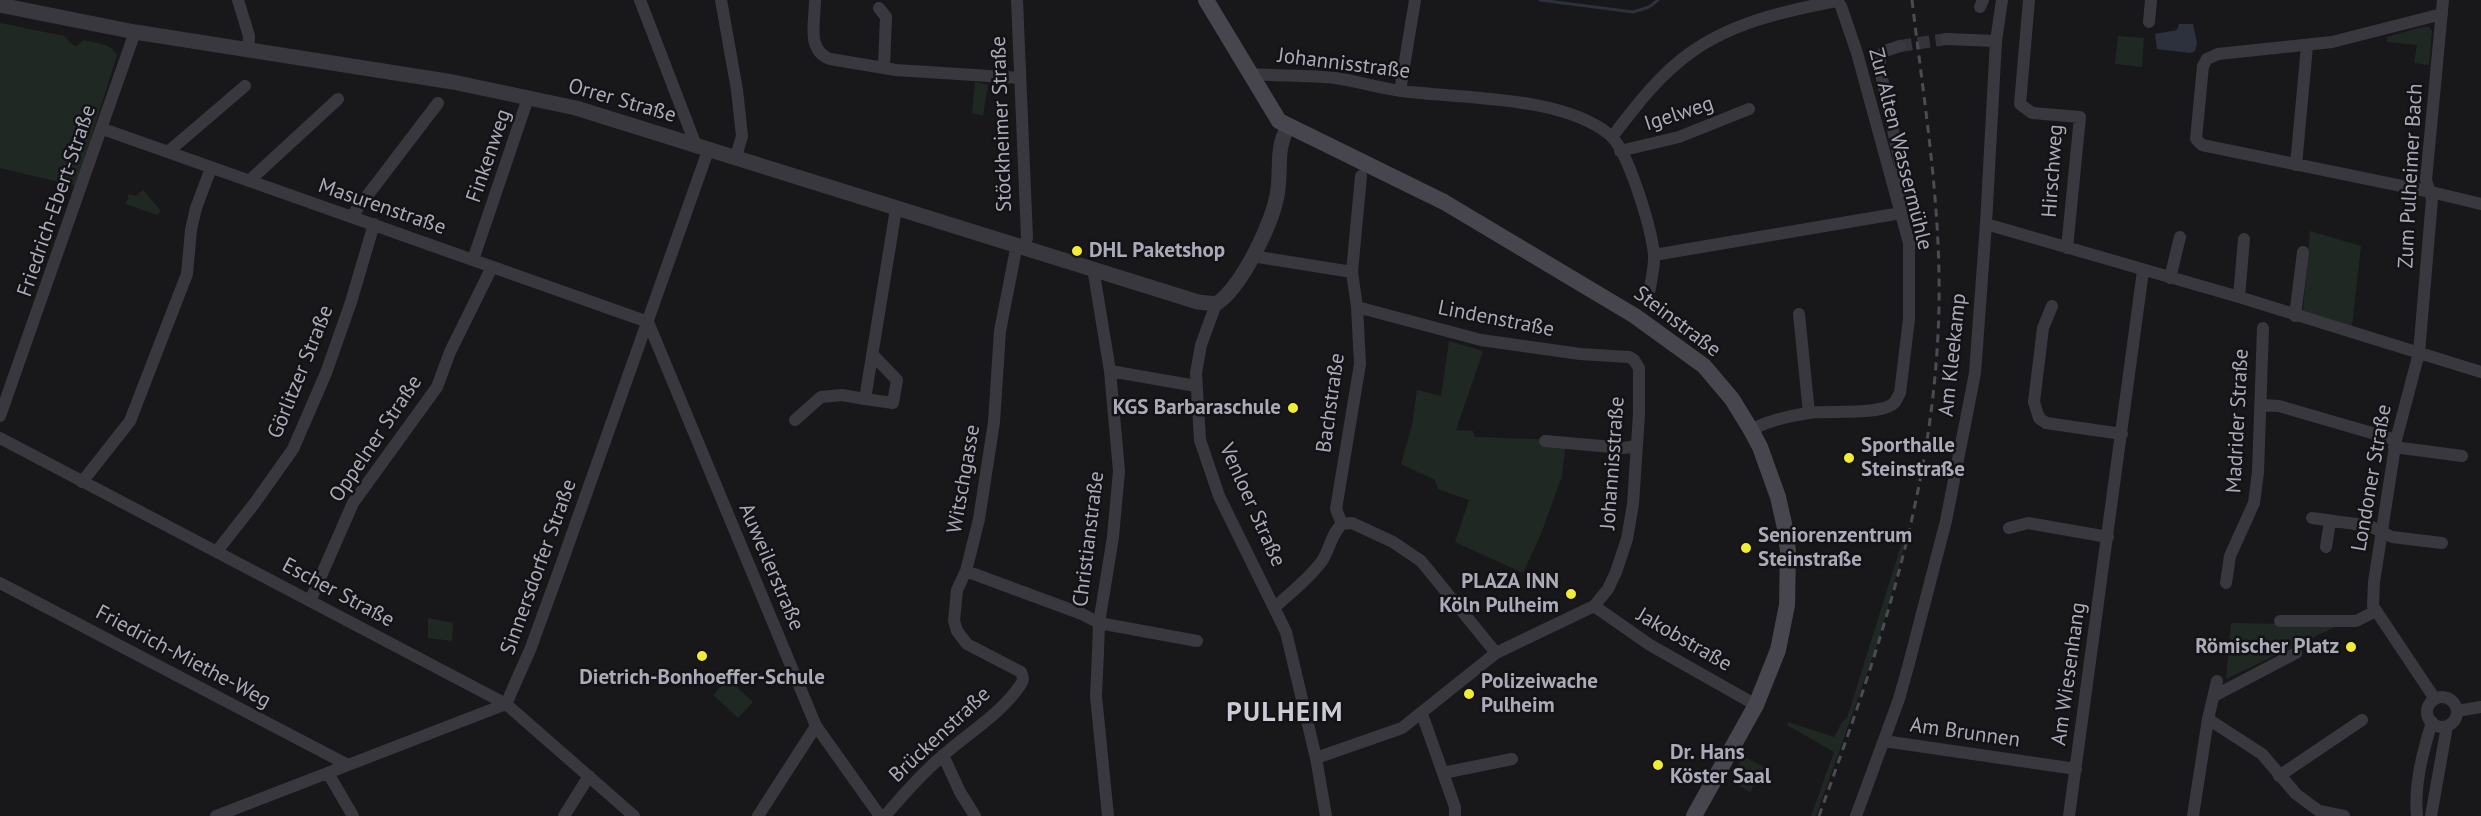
<!DOCTYPE html>
<html>
<head>
<meta charset="utf-8">
<style>
  body { margin:0 }
  canvas { display:block; background:#18171a }
</style>
</head>
<body>
<canvas width="2481" height="816"></canvas>
<script>
const ctx = document.querySelector('canvas').getContext('2d');
ctx.lineJoin = 'round';
function paint(path, color) { ctx.fillStyle = color; ctx.fill(path, 'evenodd'); }
function trace(path, color, width, dash) { ctx.strokeStyle = color; ctx.lineWidth = width; ctx.lineCap = dash ? 'butt' : 'round'; ctx.setLineDash(dash || []); ctx.stroke(path); }
function drawText(font, color, halo, rows, align = 'center') {
  ctx.font = font + ' "PT Sans",sans-serif'; ctx.lineWidth = 5; ctx.setLineDash([]); ctx.textBaseline = 'middle'; ctx.strokeStyle = halo; ctx.fillStyle = color; for (const [text, x, y, turn = 0] of rows) {
    ctx.save(); ctx.translate(x, y); ctx.rotate((+turn || 0) * Math.PI / 180); ctx.textAlign = isNaN(turn) ? turn : align; if (halo) ctx.strokeText(text, 0, 0); ctx.fillText(text, 0, 0); ctx.restore();
  }
}
const green = new Path2D(`
  M0 23 64 36 73 45 77 46 83 40C96 43 111 43 117 55L76 186 0 168Z
  M2422 27H2429L2432 31 2429 65 2414 63 2417 45 2387 42V37Z
  M2118 36 2144 38 2142 67 2115 64Z
  M975 82 988 85 983 116 972 113Z
  M143 190 161 211 157 215 126 204 129 194 135 196Z
  M2310 231 2361 246 2352 326 2303 311Z
  M1449 341 1483 351 1456 430 1473 431 1475 437 1566 440 1562 476 1541 534 1523 573 1455 542 1469 500 1438 489 1435 480 1401 464 1412 425 1417 390 1441 396Z
  M1904 536 1906 540 1879 639 1816 816H1811L1834 752 1787 725 1788 722 1834 737 1842 722 1847 718Z
  M428 618 453 623 452 641 428 638Z
  M2231 623 2339 625 2226 679Z
  M728 679 753 702 738 718 713 695Z
  M1742 756 1764 767 1750 792 1733 782Z`);
const water = new Path2D(`
  M2179 24H2193L2197 43 2195 51 2190 53 2157 49 2155 34 2177 30Z`);
const stream = new Path2D(`
  M1540 0 1633 12 1649 7 1658 0`);
const minorTunnel = new Path2D(`
  M1900 46 1946 39`);
const minor = new Path2D(`
  M238 0 249 36 248 50
  M640 0 695 143
  M721 0 737 90 742 136 736 157
  M815 0C815 22 806 50 830 59L896 70 1020 78
  M1017 0 1027 238 1024 246
  M2029 0 2020 104 2032 113 2080 117 2067 248
  M1980 7 1983 0
  M879 8 886 17 884 67
  M2442 14 2332 42 2218 54 2207 59 2203 66 2196 139 2202 145 2431 192 2481 204
  M2149 22 2151 0
  M1946 39 1996 41
  M1900 46 1885 51 1880 56V69L1906 191 1902 209
  M1252 74C1280 76 1308 75 1335 78 1357 81 1379 88 1402 91 1462 99 1562 95 1610 135 1629 152 1651 228 1654 254 1655 268 1650 285 1648 299
  M1400 91 1415 0
  M103 129 648 322 816 726 880 816
  M1612 137C1635 107 1659 75 1690 53 1733 22 1785 11 1836 1
  M169 151 245 86
  M1620 151 1679 137 1749 109
  M2296 165 2307 46
  M249 181 338 99
  M351 217 438 103
  M1986 224 2239 297 2481 372
  M1654 255 1901 213
  M1252 256 1352 272
  M473 260 528 98
  M1093 268 1110 371 1119 471 1113 537 1099 623 1098 652 1096 696 1108 816
  M2170 278 2180 237
  M2239 297 2244 239
  M1216 304 1201 345 1196 373 1200 440 1219 496 1286 632 1316 758 1326 816
  M2052 306 2043 328 2034 402 2039 418 2046 423 2122 434
  M1799 314 1809 413
  M2295 316 2303 252
  M1110 371 1196 386
  M865 399 893 403 897 380 872 354
  M2262 405 2279 406 2396 440
  M0 416 135 32
  M795 420 821 397 842 395 865 399 896 209
  M1751 430C1769 420 1789 416 1809 413 1828 410 1883 416 1895 402 1897 399 1898 396 1900 393L1909 319V243L1857 53 1841 6 1836 0
  M0 438 506 704 634 816
  M1545 441 1623 448 1637 446
  M2394 447 2462 456
  M82 482 130 421 187 274 191 230 196 208 211 168
  M2312 518 2370 526 2392 537 2442 543
  M1342 524 1336 509 1360 364 1357 307 1352 272 1361 176
  M1342 524 1352 523 1393 542 1421 561 1496 653
  M2009 528 2028 523 2108 537
  M2326 547 2330 521
  M217 551 254 504 293 449 326 373 351 302 374 224
  M966 571 1082 614 1099 623 1197 641
  M0 583 348 765
  M2226 583 2230 556 2254 503 2258 472 2263 328
  M310 601 353 503 437 387 450 352 492 267
  M1594 606 1650 645 1756 705
  M1274 608C1290 593 1309 579 1322 561 1330 549 1331 534 1342 524
  M2280 621H2356L2376 611
  M2214 696 2296 653
  M2427 712a15 15 0 1 1 30 0a15 15 0 1 1-30 0Z
  M2435 699 2373 606 2374 582 2396 440 2419 353 2432 199 2426 180 2443 0
  M2457 711 2481 707
  M1422 714 1455 807V816
  M2208 719 2262 754 2296 794 2319 811 2344 816
  M1884 741 2076 769
  M943 755 960 792 975 816
  M1316 758 1402 728 1496 653 1594 606 1608 589 1616 572 1627 539 1633 504 1639 414V368L1634 360 1629 357 1580 354 1481 340 1357 307
  M328 773 353 816
  M1443 773 1512 759
  M2279 776 2362 720
  M216 816 506 704 530 650 560 568 709 148
  M564 816 589 776
  M758 816 816 726
  M885 816C904 794 923 772 946 753 970 732 1003 712 1021 684 1024 680 1023 677 1021 672L967 644 957 631 954 621 957 590 966 571 979 519 994 422 1000 331 1017 244
  M1856 816 1899 699 1908 667 1946 521 1975 373 1986 224 1996 41 2002 0
  M2069 816 2143 271
  M2193 816 2208 719 2217 681
  M2417 816C2414 784 2423 751 2432 722
  M2431 816 2447 726`);
const tertiary = new Path2D(`
  M0 5 135 32 453 82 576 108 1198 302 1216 304C1242 287 1275 219 1278 189 1281 163 1276 150 1288 126`);
const secondary = new Path2D(`
  M1206 0 1279 121 1444 202 1635 316 1704 366 1732 399 1751 430 1760 447 1778 497 1785 528 1788 551 1787 605 1778 650 1756 705 1694 816`);
const rail = new Path2D(`
  M1819 816C1876 659 1930 502 1938 334 1944 222 1925 111 1912 0`);
const markers = [
  [1077,251,6,"#f3ec36"],
  [1293,408,6,"#f3ec36"],
  [1849,458,6,"#f3ec36"],
  [1746,548,6,"#f3ec36"],
  [1571,594,6,"#f3ec36"],
  [2351,647,6,"#f3ec36"],
  [702,656,6,"#f3ec36"],
  [1469,694,6,"#f3ec36"],
  [1658,765,6,"#f3ec36"]
];
const streetNames = [
  ["Johannisstraße",1344,64,7],
  ["Orrer Straße",622,101,16],
  ["Igelweg",1679,114,-18],
  ["Stöckheimer Straße",1002,124,-92],
  ["Zur Alten Wassermühle",1900,149,76],
  ["Finkenweg",489,156,-71],
  ["Hirschweg",2053,171,-86],
  ["Zum Pulheimer Bach",2411,176,-87],
  ["Friedrich-Ebert-Straße",57,201,-71],
  ["Masurenstraße",382,207,19],
  ["Lindenstraße",1496,319,11],
  ["Steinstraße",1677,322,37],
  ["Am Kleekamp",1953,355,-84],
  ["Görlitzer Straße",301,372,-68],
  ["Bachstraße",1331,403,-82],
  ["Madrider Straße",2238,421,-87],
  ["Oppelner Straße",376,439,-56],
  ["Johannisstraße",1613,463,-86],
  ["Londoner Straße",2372,478,-80],
  ["Witschgasse",964,479,-80],
  ["Venloer Straße",1252,505,66],
  ["Christianstraße",1089,539,-83],
  ["Sinnersdorfer Straße",539,567,-70],
  ["Auweilerstraße",771,567,67],
  ["Escher Straße",338,593,28],
  ["Jakobstraße",1684,640,30],
  ["Friedrich-Miethe-Weg",183,657,28],
  ["Am Wiesenhang",2069,674,-82],
  ["Am Brunnen",1965,733,8],
  ["Brückenstraße",940,735,-43]
];
const poiNames = [
  ["DHL Paketshop",1089,251],
  ["KGS Barbaraschule",1281,408,"right"],
  ["Sporthalle",1861,446],
  ["Steinstraße",1861,470],
  ["Seniorenzentrum",1758,536],
  ["Steinstraße",1758,560],
  ["PLAZA INN",1559,582,"right"],
  ["Köln Pulheim",1559,606,"right"],
  ["Römischer Platz",2339,647,"right"],
  ["Dietrich-Bonhoeffer-Schule",702,678,"center"],
  ["Polizeiwache",1481,682],
  ["Pulheim",1481,706],
  ["Dr. Hans",1670,753],
  ["Köster Saal",1670,777]
];
const districtNames = [
  ["PULHEIM",1285,713]
];
paint(green, '#1f2823');
paint(water, '#2d313e');
trace(stream, '#2d313e', 3);
trace(minorTunnel, '#35343a', 12, [12, 6]);
trace(minor, '#39383f', 12);
trace(tertiary, '#39383f', 15);
trace(secondary, '#47464f', 16);
trace(rail, '#4c4b54', 3, [8, 6]);
for (const [x, y, r, color] of markers) { const dot = new Path2D(); dot.arc(x, y, r, 0, 2 * Math.PI); ctx.fillStyle = color; ctx.fill(dot); trace(dot, '#131215', 2); }
drawText('21px', '#aaaab9', '#131215', streetNames);
drawText('bold 21px', '#aaaab9', '#131215', poiNames, 'left');
ctx.letterSpacing = '1.5px';
drawText('bold 27px', '#cbcbd5', '#131215', districtNames);
ctx.letterSpacing = '0px';
</script>
</body>
</html>
